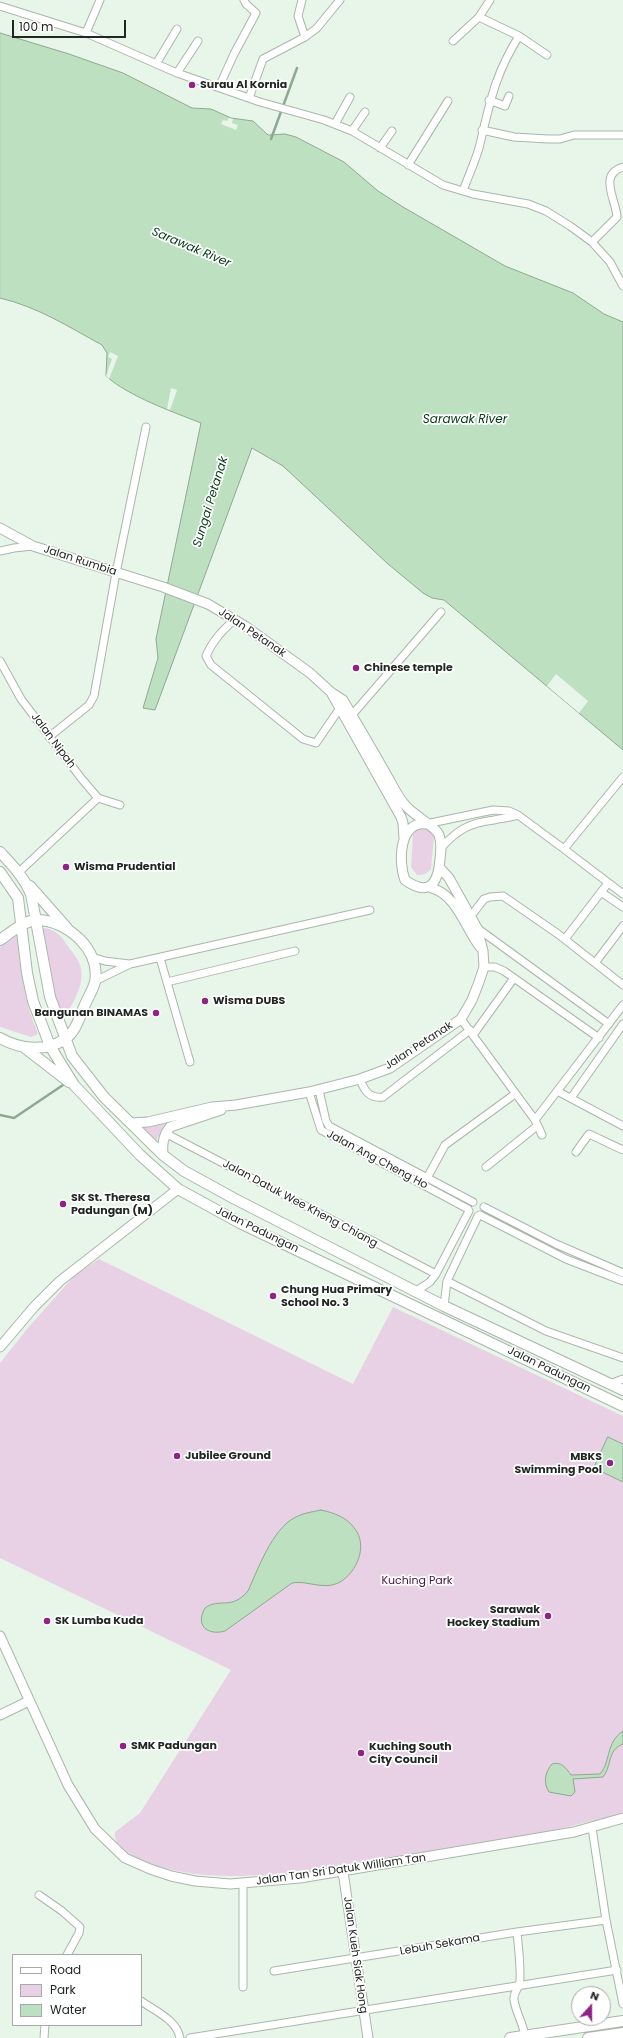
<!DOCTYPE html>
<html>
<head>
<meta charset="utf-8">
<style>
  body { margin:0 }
  #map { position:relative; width:623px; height:2038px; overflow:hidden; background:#e8f6e9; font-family:Poppins,sans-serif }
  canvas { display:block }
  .legend { position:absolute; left:12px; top:1954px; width:130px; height:72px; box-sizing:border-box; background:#fff; border:1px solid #a6a9a7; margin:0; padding:5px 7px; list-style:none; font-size:12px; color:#212722 }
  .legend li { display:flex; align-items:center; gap:8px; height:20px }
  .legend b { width:20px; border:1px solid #a6a9a7 }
  .north { position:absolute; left:571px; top:1986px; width:40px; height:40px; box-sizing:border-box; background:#fff; border:1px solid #a6a9a7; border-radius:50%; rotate:21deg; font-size:11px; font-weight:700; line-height:16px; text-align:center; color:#212722 }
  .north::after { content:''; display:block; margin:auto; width:14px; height:18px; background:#8f2386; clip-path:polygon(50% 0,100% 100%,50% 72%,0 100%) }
  .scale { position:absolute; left:12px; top:20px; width:114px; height:18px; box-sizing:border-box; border:2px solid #212722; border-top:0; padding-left:5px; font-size:12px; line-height:14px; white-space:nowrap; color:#212722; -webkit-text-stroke:3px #fff; paint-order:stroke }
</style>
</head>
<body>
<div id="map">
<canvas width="623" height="2038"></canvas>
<ul class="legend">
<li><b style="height:5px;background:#fff"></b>Road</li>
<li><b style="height:11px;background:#e9d1e5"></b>Park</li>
<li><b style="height:11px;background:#bde0c1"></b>Water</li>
</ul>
<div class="north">N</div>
<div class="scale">100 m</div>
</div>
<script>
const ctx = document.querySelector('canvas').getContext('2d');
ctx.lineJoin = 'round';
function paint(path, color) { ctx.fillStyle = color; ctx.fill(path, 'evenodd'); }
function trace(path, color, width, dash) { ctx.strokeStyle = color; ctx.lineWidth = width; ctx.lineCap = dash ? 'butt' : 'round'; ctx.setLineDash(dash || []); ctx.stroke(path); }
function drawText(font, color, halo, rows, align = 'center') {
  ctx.font = font + ' Poppins,sans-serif'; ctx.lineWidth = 3.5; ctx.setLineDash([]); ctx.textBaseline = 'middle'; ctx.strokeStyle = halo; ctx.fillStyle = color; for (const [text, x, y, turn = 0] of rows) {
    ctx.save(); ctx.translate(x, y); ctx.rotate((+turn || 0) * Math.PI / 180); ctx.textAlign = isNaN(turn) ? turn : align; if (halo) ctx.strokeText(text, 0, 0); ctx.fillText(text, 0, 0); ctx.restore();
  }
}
const green = new Path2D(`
  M421 827 429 828 434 836 431 869C427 874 423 875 417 875L411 867 413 834Z
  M43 928C55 929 61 935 67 945 72 952 80 960 81 969 85 987 69 1009 61 1024L44 956Z
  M18 934C20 970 24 1000 38 1034L31 1037 0 1027V947Z
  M167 1119 156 1141 140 1126Z
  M99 1259 353 1384 393 1307 623 1416V1812L613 1816C582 1823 550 1832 519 1838 475 1846 431 1851 387 1858 313 1869 206 1893 136 1857 125 1852 114 1847 115 1832L140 1813 231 1670 0 1558V1363L27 1329 74 1276Z`);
const water = new Path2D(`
  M0 33 69 54 123 73 192 108 211 109 231 118 253 121 268 135 285 134 296 137 344 162 378 191 403 207 505 266 573 293 604 314 623 322V750L444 600 432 598 423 593 388 564 283 466 252 448 155 710 143 708 158 658 156 639 201 423C173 412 128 396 106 376L107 353 102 345C69 327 38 307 0 298Z
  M608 1437 623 1444V1482L594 1468Z
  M321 1510C334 1513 347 1517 355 1529 368 1546 357 1572 340 1582 324 1591 308 1580 292 1583L225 1631C207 1636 195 1625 205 1608 220 1597 231 1611 248 1591 258 1569 272 1530 294 1518 303 1513 312 1512 321 1510Z
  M623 1731V1744C607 1750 612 1766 603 1777L573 1779 575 1792 571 1796 549 1792C543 1783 545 1772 552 1764 561 1761 566 1768 571 1775L600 1774C611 1762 605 1743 623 1731Z`);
const pier = new Path2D(`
  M229 118 233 119 232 123 238 125 236 130 221 124 223 120 227 121Z
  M110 352 118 356 109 379 106 376 112 359 108 357Z
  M171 388 177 390 170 410 167 409Z
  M556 674 588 701 579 713 547 686Z`);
const stream = new Path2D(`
  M271 139 297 68
  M0 1115 14 1118 63 1085`);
const minor = new Path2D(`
  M302 0 298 16 305 37
  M0 6 86 33 177 73 260 102 324 120 352 131 443 185 473 194 528 204 546 211 570 226 592 242 610 262 623 286
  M479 17 519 36 547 55
  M86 33 100 0
  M453 41 479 17 490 0
  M156 64 177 29
  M177 73 198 41
  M219 87 234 54 256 13 246 4 244 0
  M249 98 263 59 305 37 317 28 340 0
  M489 100 505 106 509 96
  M335 124 350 97
  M482 130 514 137 548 139H560L574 135H623
  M352 131 365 112
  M380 148 392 131
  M408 165 448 101
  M463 191C468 177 475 162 479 148 490 103 494 76 519 36
  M592 242 617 217C616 200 598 174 623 167
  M0 551 14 548 33 546
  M235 619C222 631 213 640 206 656L211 665 303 739 316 743 340 708
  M0 661 21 699 81 778 98 798 120 805
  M352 715 441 612
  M49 737 89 705 94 696 116 573 146 427
  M426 824 493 810 509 811 518 815 564 849 623 894
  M441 848C457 830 469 823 494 820 503 818 509 818 518 815
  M564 849 623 777
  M19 872 98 798
  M601 892 623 907
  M469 915 474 912 484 899 490 897 503 896 558 934 623 985
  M477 928 609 1024
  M565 939 608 883
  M92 957 105 961 129 964
  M160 958 190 1062
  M595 963 623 926
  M484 967H495L504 971 599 1038
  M95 981 130 964 370 910
  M167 982 295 951
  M461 1019 535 1120 542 1135
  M473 1035 514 978
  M360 1079C364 1090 369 1099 383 1097L470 1030
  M319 1090 326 1121 329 1126 473 1202
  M557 1091 623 1126
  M309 1092 321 1130 468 1209
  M571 1098 623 1024
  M535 1120 623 1005
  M165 1133 436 1274
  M576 1152 589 1134 623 1150
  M486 1167 537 1126
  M427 1178 445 1145 515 1094
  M484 1207 556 1244 623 1273
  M480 1215 566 1259 623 1281
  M447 1281 546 1331 623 1358
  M416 1291 430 1282 436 1274 469 1211
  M444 1306 447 1281 478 1216
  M610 1384 623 1379
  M592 1828 606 1920 623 2004
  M39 1895 62 1911 80 1927 79 1933 67 1955
  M517 1932C518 1942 522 1978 519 1985 517 1991 513 1993 514 2000 516 2013 523 2023 525 2036
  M274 1971 517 1932 606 1920
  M243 1987V1884
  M141 2001C155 2011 177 2020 180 2038
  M44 2038 45 2025
  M190 2038 617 1970`);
const tertiary = new Path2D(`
  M0 528 33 546 163 587 208 604 245 626 310 673 332 693 343 700C357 724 372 749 386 774 392 784 397 796 405 805 412 814 436 827 439 835 442 843 441 851 440 859 438 884 429 897 405 880 398 862 399 821 426 824
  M332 694 401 817 403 823 404 838
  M429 887C457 894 464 926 480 947
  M131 1123 148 1122 212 1107 236 1105 309 1092 360 1079 390 1068 461 1019 472 1000 479 982 484 967 483 951 477 928 449 878 439 867
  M163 1155C162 1144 163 1136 170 1127L221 1110
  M0 1347 34 1307 60 1281 178 1189
  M0 1636 68 1785 95 1829 125 1858 150 1869 171 1876 195 1881 230 1884 300 1878 574 1832 623 1818
  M0 1715 29 1701
  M343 1872 368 2038`);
const secondary = new Path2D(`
  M0 852C12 865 24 877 31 894L50 997 72 1056 104 1097 163 1155 184 1171 235 1199 444 1306 623 1390
  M0 872 18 898 27 973 33 1001 50 1046 74 1085 140 1155 178 1189 240 1223 623 1406
  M30 886 67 928
  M0 940C10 933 25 920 37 920 67 920 101 950 95 982 93 990 87 999 84 1007 79 1018 76 1031 66 1038 47 1053 19 1049 0 1038
  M25 1048 69 1082
  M510 2038 623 2021
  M588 2038 623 2033`);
const markers = [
  [192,85,4,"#8f2386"],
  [356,668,4,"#8f2386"],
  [66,867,4,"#8f2386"],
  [205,1001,4,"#8f2386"],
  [156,1013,4,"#8f2386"],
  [63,1204,4,"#8f2386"],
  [273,1296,4,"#8f2386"],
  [177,1456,4,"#8f2386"],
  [610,1463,4,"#8f2386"],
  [548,1616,4,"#8f2386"],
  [47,1621,4,"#8f2386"],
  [123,1746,4,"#8f2386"],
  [361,1753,4,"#8f2386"]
];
const poiNames = [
  ["Surau Al Kornia",200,85],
  ["Chinese temple",364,668],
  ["Wisma Prudential",74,867],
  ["Wisma DUBS",213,1001],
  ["Bangunan BINAMAS",148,1013,"right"],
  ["SK St. Theresa",71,1198],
  ["Padungan (M)",71,1211],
  ["Chung Hua Primary",281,1290],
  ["School No. 3",281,1303],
  ["Jubilee Ground",185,1456],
  ["MBKS",602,1457,"right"],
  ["Swimming Pool",602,1470,"right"],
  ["Sarawak",540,1610,"right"],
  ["Hockey Stadium",540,1623,"right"],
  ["SK Lumba Kuda",55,1621],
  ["SMK Padungan",131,1746],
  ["Kuching South",369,1747],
  ["City Council",369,1760]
];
const streetNames = [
  ["Jalan Rumbia",80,561,18],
  ["Jalan Petanak",252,633,34],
  ["Jalan Nipah",53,741,53],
  ["Jalan Petanak",419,1046,-33],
  ["Jalan Ang Cheng Ho",377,1160,28],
  ["Jalan Datuk Wee Kheng Chiang",300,1204,28],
  ["Jalan Padungan",257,1230,26],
  ["Jalan Padungan",549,1370,26],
  ["Jalan Tan Sri Datuk William Tan",341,1870,-8],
  ["Lebuh Sekama",440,1945,-10],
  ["Jalan Kueh Siak Hong",355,1955,82]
];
const parkNames = [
  ["Kuching Park",417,1581]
];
const waterNames = [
  ["Sarawak River",191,248,23],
  ["Sarawak River",465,420],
  ["Sungai Petanak",211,502,-73]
];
paint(green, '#e9d1e5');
paint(water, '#bde0c1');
trace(water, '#8ea891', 1);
paint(pier, '#e8f6e9');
trace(stream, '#8ea891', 2.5);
trace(minor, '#a9b7ab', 9);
trace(tertiary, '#a9b7ab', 11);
trace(secondary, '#a9b7ab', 12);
trace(minor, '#fff', 7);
trace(tertiary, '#fff', 9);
trace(secondary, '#fff', 10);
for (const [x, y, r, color] of markers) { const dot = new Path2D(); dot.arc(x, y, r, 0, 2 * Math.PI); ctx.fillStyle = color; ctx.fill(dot); trace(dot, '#fff', 1.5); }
drawText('bold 11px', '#212722', '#fff', poiNames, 'left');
drawText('11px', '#212722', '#fff', streetNames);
drawText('11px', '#40153b', '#fff', parkNames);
drawText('italic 12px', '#043b14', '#fff', waterNames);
</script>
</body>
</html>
